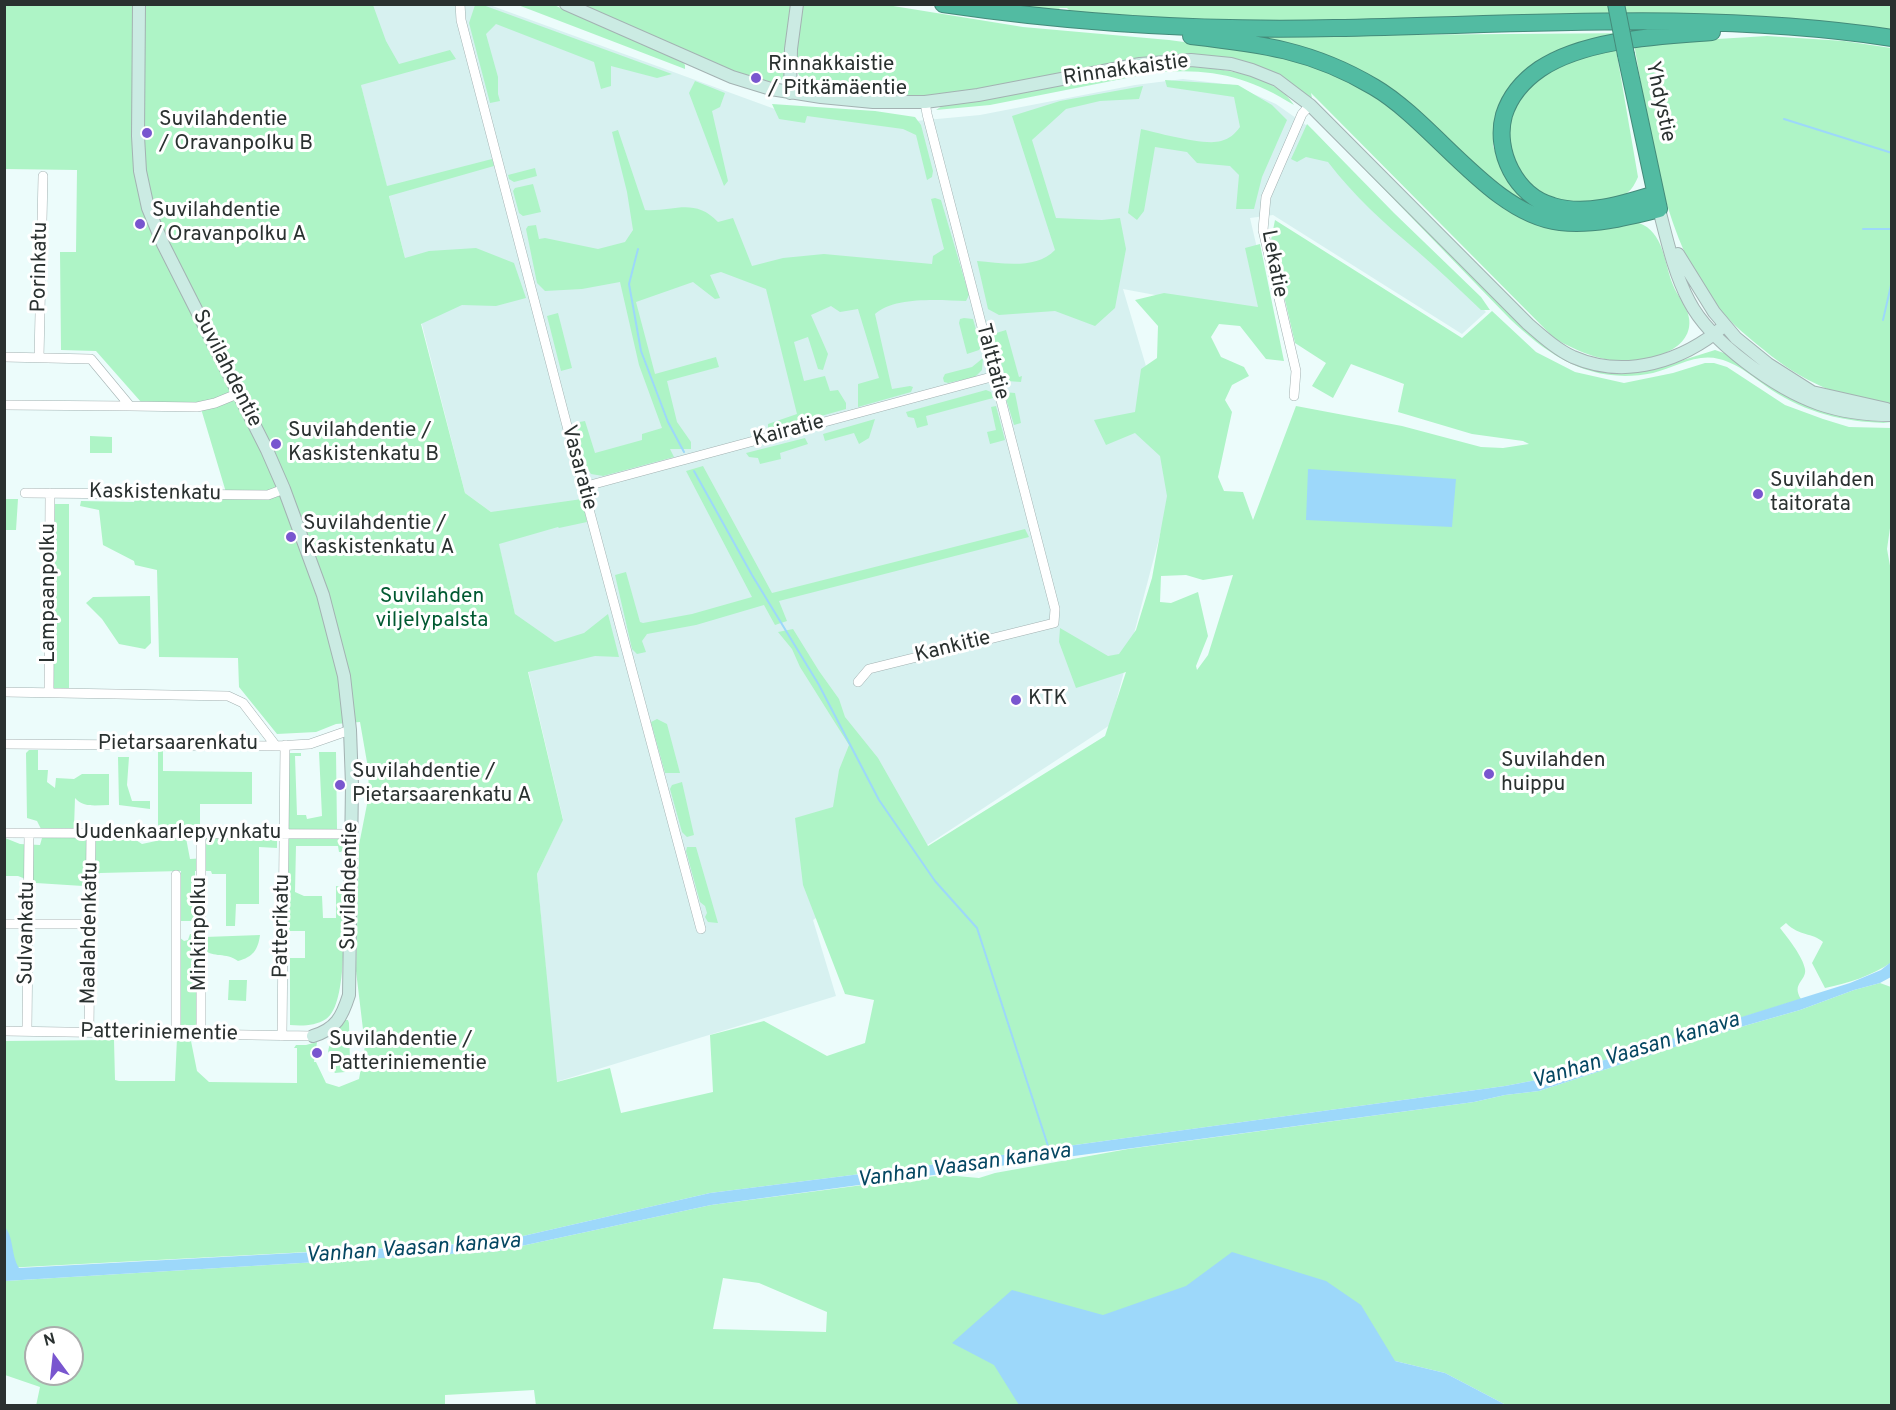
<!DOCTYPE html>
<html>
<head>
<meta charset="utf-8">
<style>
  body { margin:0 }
  #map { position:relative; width:1896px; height:1410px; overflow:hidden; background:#ecfcfb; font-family:Overpass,sans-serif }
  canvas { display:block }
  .frame { position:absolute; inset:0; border:6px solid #2a3130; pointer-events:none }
  .north { position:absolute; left:24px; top:1326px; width:60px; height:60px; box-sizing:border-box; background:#fff; border:2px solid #aaadac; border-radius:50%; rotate:345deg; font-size:16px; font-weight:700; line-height:24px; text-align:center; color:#2a3130 }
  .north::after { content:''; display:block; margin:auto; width:21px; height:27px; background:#7956cf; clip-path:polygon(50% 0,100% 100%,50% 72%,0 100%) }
</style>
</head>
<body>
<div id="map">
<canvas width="1896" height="1410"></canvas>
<div class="frame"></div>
<div class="north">N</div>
</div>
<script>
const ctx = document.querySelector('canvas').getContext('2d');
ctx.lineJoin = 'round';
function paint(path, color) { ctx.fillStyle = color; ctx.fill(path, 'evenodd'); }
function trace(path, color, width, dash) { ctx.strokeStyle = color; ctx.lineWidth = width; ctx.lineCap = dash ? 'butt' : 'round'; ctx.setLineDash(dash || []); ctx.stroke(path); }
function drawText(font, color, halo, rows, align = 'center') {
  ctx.font = font + ' Overpass,sans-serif'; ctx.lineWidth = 6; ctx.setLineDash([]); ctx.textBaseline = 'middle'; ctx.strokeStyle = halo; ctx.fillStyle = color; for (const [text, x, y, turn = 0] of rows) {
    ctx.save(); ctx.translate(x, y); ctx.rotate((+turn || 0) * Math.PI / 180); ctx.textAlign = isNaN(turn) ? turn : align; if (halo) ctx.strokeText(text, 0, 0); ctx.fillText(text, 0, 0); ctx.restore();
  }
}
const built = new Path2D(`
  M487 4 783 112 894 123 980 115 1135 85 1183 79 1233 85 1276 104 1313 130 1486 312 1462 334 1273 215 1250 218 1273 317 1123 289 1177 470 1110 725 813 920 836 996 556 1082 537 874 563 819 491 512 465 493 355 62V5Z`);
const green = new Path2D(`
  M1891 4 1892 31 1204 21 1070 11 1067 8H1060L1057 11 1005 5Z
  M5 5H373L386 41 399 64 450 50 456 59 361 85 387 186 492 159 494 166 389 196 405 258 429 251 476 248 514 263 526 298 496 306 462 305 421 324 465 493 491 512 582 499 587 522 559 528 558 527 499 544 515 614 555 642 584 633 608 614 619 657 595 656 528 672 563 820 537 874 557 1082 610 1068 621 1113 713 1092 710 1035 764 1021 827 1056 865 1043 874 1000 845 994 803 885 795 818 833 807 839 770 849 745 800 667 792 649 778 632 793 629 819 671 839 699 845 717 878 758 928 846 1105 736 1126 672 1076 688 1059 642 1060 628 1108 656 1119 654 1136 630 1152 578 1167 496 1160 456 1135 433 1106 445 1094 420 1135 412 1141 369 1157 358 1158 326 1135 300 1164 293 1258 307 1245 248 1260 244 1284 361 1266 359 1240 326 1219 324 1211 337 1221 357 1244 367 1249 376 1232 385 1225 400 1232 412 1218 477 1224 491 1243 492 1253 520 1296 406 1402 426 1481 447 1503 448 1529 444 1523 441 1472 434 1398 412 1404 384 1351 364 1333 398 1312 386 1326 363 1295 343 1271 240 1275 220 1462 338 1492 311 1536 352 1575 372 1624 383 1673 373 1705 363H1714L1727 367 1785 405 1823 419 1849 427 1891 428 1892 514 1887 549 1892 577V962C1871 976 1849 983 1825 988L1812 963 1823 942C1812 932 1800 937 1786 923L1780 928C1788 938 1803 957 1805 969 1807 981 1791 983 1801 999L1547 1078 1505 1086 900 1169 710 1193 497 1242 5 1268V1041L114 1040 115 1080 119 1081H175L177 1038 191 1041 197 1071 209 1082 297 1083V1048H294L296 1045H306L317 1042 314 1062H316L326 1083 339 1087 359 1079 365 1046 356 971 359 845 369 794 368 768 360 722 336 724 316 732 277 734 239 687 238 658 159 657 157 570 135 565 134 561 103 545 99 510 80 506 81 501 134 502 135 499H228L199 402H141L96 351 61 350 60 252H76L77 170 5 169ZM1186 575 1203 580 1233 575 1208 655 1197 670 1196 666 1208 636 1198 592 1171 603 1160 602 1161 576Z
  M475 5H483L672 74 657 78 611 66V86L601 89 594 62 496 24 486 34 498 77V94L500 101 490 103 469 23Z
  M518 5H554L682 61 685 65V69Z
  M579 5H887L1023 27 1169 40 1280 55 1349 78 1390 106 1510 208 1639 223C1664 232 1664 263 1673 285 1677 296 1687 305 1689 318 1694 350 1649 362 1625 361 1615 361 1602 359 1593 356 1580 352 1567 345 1555 339L1311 93 1312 98 1265 71 1195 55 1136 59 982 89 928 96 856 95 812 89 805 84 795 69 785 67 784 79 771 82 725 69Z
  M1641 33 1562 51 1495 124 1493 146 1505 176 1528 200 1533 209 1319 54 1261 37 1249 36Z
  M1767 36 1844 41 1891 48V404C1843 400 1801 381 1764 350 1744 334 1724 317 1709 296 1660 225 1649 126 1634 44Z
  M1616 49 1638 177C1630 196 1622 197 1603 200 1594 201 1585 204 1576 204 1554 205 1521 184 1513 163 1510 157 1511 148 1510 141 1507 120 1513 102 1528 86 1549 63 1587 56 1616 49Z
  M1176 66C1211 67 1274 72 1294 105 1251 78 1214 68 1162 72L1164 68Z
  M1139 69 1143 70 1147 74 990 105 936 110 942 106Z
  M1165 80 1238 85 1272 105 1287 120 1262 177 1254 209H1236L1239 175 1230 166 1197 163 1187 152 1155 147 1144 211 1137 220 1128 213 1141 129C1159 133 1204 146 1221 141 1229 139 1235 134 1240 127L1234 97 1167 87Z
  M695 81 725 93 720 107 712 111 728 181 724 186 689 93Z
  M1143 86 1139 99 1100 101 1066 109 1032 140 1056 218 1102 220 1120 218 1126 249 1115 308 1095 326 1055 311 999 315 988 309 977 261C1002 263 1036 270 1055 250L1012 116 1060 101Z
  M772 104 875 111 915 117 921 125 933 171 932 177 927 180 916 135 903 129 807 116 805 123 779 119Z
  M1315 118 1549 348 1640 371 1661 367 1715 350 1733 356 1868 420 1891 423C1851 423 1813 415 1778 394 1759 383 1741 364 1719 359 1696 353 1674 368 1653 373 1593 385 1551 358 1510 319Z
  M1307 124 1394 213 1481 297 1490 310H1481C1460 290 1439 270 1416 250 1384 223 1354 196 1328 162L1306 157 1297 162 1291 159Z
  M618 130 645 210C674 212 694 197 718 222L733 218 752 266 783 258 824 254 932 264 933 256 944 249 931 199 935 198 941 200 969 295 966 301C941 300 894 296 875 314L892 389 910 386 913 387 911 392 858 407V384L879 378 858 309 840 312 831 306 811 315 828 354 823 370 818 369 808 337 794 342 804 381 825 376 830 391 838 390 846 403V409L768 431V424L797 414 766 289 721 272 710 275 720 298 715 299 693 282 636 302 655 374 716 357 719 367 667 381 677 422 691 442V449H670L674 457 603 476 591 474 587 468 574 423 585 421 595 453 642 440V434L662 428 639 365 620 282 582 289 545 291 537 283 526 229 528 226 536 225 539 239 545 238 598 249 625 242 633 230 627 192 612 132Z
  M535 168 537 176 514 182 509 179 508 175Z
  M533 184 541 212 523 216 519 213 513 191 515 188Z
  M558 313 572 368 561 371 547 316Z
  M964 318 973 319 981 347 979 350 967 354 959 323 960 319Z
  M1006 330 1019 377 1022 376 1021 382 1007 381 1005 377 993 334Z
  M983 358 982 370 975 377 948 383 944 382 943 378 945 374 972 367Z
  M986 390 991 392 993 398 926 416 928 425 917 428 914 418 908 417 906 412Z
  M1004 392 1015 393 1021 423 1014 425Z
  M996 406 1005 440 990 444 987 432 996 430 991 407Z
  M875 419 869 438 859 444 854 433 825 441 823 434Z
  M90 436 112 437V453H90Z
  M805 438 808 444 780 453 781 459 760 464 758 458 749 457 746 453Z
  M703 466 772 593 1025 529 1029 537 779 601 787 621 775 625 764 605 696 625 647 634 642 641 646 652 637 654 632 649 615 575 626 572 640 622 643 623 692 614 752 597 686 471Z
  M5 499H18L16 530H5Z
  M52 504H69V688H52Z
  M150 596 151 643 145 649 119 644 102 619 86 603 93 597Z
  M657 719 667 724 680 773H665L651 722Z
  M29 750H38V770H48L47 782 55 788 56 778 74 779 82 774H109V805C96 805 83 808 75 798L74 828 41 829 37 821 27 818 26 753Z
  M158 751H163V771L252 772V804H200V829H158Z
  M319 752H336L337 829H288V753H301V756H295L297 815H306L307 819 322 816Z
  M118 757H129L127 785 132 801H150V809L119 805Z
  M682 782 694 835 687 837 682 832 670 789 672 785Z
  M5 838 20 844 40 845 42 838H133L142 844 170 838H186L190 859 206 858V838L277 839V848L259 847V904H236L235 926H226V874H212L211 871H195V921H181V871L100 873 83 886 36 883 18 876H5Z
  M342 838 345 841V848L341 852H339L338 846H296L295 892 304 896H322L323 918H336V886L343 887C343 912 349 1005 326 1019 315 1026 302 1026 290 1025V958H305V931H288V839Z
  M687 847H696L718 923 708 922 705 917 707 913 705 906 700 902 686 851Z
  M190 934 197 935 196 1025H177L179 937 184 941 188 940Z
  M260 935C258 950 253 957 238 961 226 952 213 958 205 950V937Z
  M229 980H247L246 1001 228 1000Z
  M1880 983 1891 987V1405H1506L1445 1373 1395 1361 1326 1406H536L534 1390 445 1395V1406H36L40 1387 5 1375V1281L498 1251 711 1205 901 1180 945 1175 979 1178 995 1173 1128 1149 1474 1102 1505 1095 1539 1091 1702 1038 1800 1010 1854 990ZM723 1278 759 1283 827 1312 826 1332 713 1329ZM36 1338H72V1374H36Z
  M345 1020H348L349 1023 350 1063 345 1072 335 1073C320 1054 332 1036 345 1020Z`);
const water = new Path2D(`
  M1308 469 1456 479 1452 527 1306 520Z
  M1891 962V977L1880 983 1854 990 1800 1010 1702 1038 1539 1091 1505 1095 1474 1102 711 1205 498 1251 5 1281V1227C14 1238 11 1255 19 1268L497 1242 710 1193 900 1169 1505 1086 1547 1078 1850 983 1881 970Z
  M1232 1252 1326 1281 1361 1305 1395 1361 1445 1373 1506 1405H1019L994 1365 952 1343 1012 1290 1103 1315 1186 1286Z`);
const stream = new Path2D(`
  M1784 119 1892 153
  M1863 229H1892
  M638 249 629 284 641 351 668 422 684 452
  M1883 320 1892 281
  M694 471 752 575 819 685 879 800 935 881 977 928 1049 1149`);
const street = new Path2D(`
  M460 4 461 20 583 487 701 929
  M4 357 91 359 130 406 197 407 215 403 237 394
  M39 358 43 176
  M1294 396 1296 371 1263 230 1266 197 1302 114 1310 105
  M4 405 130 406
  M583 487 995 376
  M25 493 268 495 284 489
  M858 682 869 669 1054 623 1055 609 927 114 925 102
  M4 692 228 696 243 703 276 746
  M49 692 50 493
  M4 744 276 746 310 744 350 730
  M4 833 352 834
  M4 924H91
  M4 1031 313 1036
  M27 1031 29 834
  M89 1032 91 833
  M176 1033V875
  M201 1035V833
  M282 1036 285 745`);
const secondary = new Path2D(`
  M139 4 138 136 140 171 148 208 163 244 267 450 284 489 323 595 344 676 350 730 352 785 349 995C342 1017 336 1029 313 1036
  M566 4 732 77 771 89 821 97 873 102H925L978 95 1140 64 1191 60 1231 64 1252 70 1277 80 1310 105 1528 324C1542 336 1556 349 1573 357 1626 380 1683 361 1724 326
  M790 93 791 49 797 4
  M1659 209C1667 240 1674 273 1689 301 1710 342 1776 389 1819 404 1842 412 1867 415 1892 415
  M1678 254 1714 312 1736 338 1768 364 1812 392 1887 409`);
const highway = new Path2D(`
  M943 4C1072 23 1204 31 1334 28 1519 25 1707 10 1892 38
  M1191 36C1261 44 1312 50 1374 87 1434 122 1492 215 1560 222 1593 226 1627 217 1659 209L1626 55
  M1655 194C1623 204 1586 216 1553 206 1516 196 1494 151 1504 115 1510 96 1524 80 1540 69 1585 39 1659 36 1712 32`);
const highwayBridge = new Path2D(`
  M1616 4 1626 55`);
const markers = [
  [756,78,6,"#7956cf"],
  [147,133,6,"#7956cf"],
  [140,224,6,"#7956cf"],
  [276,444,6,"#7956cf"],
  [1758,494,6,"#7956cf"],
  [291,537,6,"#7956cf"],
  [1016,700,6,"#7956cf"],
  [1489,774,6,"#7956cf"],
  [340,785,6,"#7956cf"],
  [317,1053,6,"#7956cf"]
];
const poiNames = [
  ["Rinnakkaistie",768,66],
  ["/ Pitkämäentie",768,90],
  ["Suvilahdentie",159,121],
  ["/ Oravanpolku B",159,145],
  ["Suvilahdentie",152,212],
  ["/ Oravanpolku A",152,236],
  ["Suvilahdentie /",288,432],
  ["Kaskistenkatu B",288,456],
  ["Suvilahden",1770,482],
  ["taitorata",1770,506],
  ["Suvilahdentie /",303,525],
  ["Kaskistenkatu A",303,549],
  ["KTK",1028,700],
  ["Suvilahden",1501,762],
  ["huippu",1501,786],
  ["Suvilahdentie /",352,773],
  ["Pietarsaarenkatu A",352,797],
  ["Suvilahdentie /",329,1041],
  ["Patteriniementie",329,1065]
];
const streetNames = [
  ["Rinnakkaistie",1126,71,-8],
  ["Yhdystie",1659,102,78],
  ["Lekatie",1273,264,79],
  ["Porinkatu",41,267,-89],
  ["Talttatie",991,362,75],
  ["Suvilahdentie",226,369,63],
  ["Kairatie",789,432,-15],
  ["Vasaratie",578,468,75],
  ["Kaskistenkatu",155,494,1],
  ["Lampaanpolku",50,593,-90],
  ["Kankitie",953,648,-14],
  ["Pietarsaarenkatu",178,745],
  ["Uudenkaarlepyynkatu",178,834],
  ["Suvilahdentie",351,886,-89],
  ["Patterikatu",283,926,-89],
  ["Sulvankatu",28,933,-89],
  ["Maalahdenkatu",91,933,-89],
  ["Minkinpolku",201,934,-90],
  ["Patteriniementie",159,1034,1]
];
const parkNames = [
  ["Suvilahden",432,598],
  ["viljelypalsta",432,622]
];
const waterNames = [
  ["Vanhan Vaasan kanava",1636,1052,-17],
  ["Vanhan Vaasan kanava",964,1167,-8],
  ["Vanhan Vaasan kanava",413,1250,-4]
];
paint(built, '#d7f1f0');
paint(green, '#aef4c6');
paint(water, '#9dd8fa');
trace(stream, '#9dd8fa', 2);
trace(street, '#a3b2b2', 10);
trace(secondary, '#a3b2b2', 14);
trace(highway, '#448b7a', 18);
trace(street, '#fff', 9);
trace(secondary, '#cbebe3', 12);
trace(highway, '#52bba2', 16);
trace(highwayBridge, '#448b7a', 18, []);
trace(highwayBridge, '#52bba2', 16);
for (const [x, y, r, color] of markers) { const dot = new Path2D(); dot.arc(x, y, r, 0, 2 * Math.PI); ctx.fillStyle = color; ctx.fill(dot); trace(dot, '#fff', 2); }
drawText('21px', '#2a3130', '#fff', poiNames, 'left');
drawText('21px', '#2a3130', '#fff', streetNames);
drawText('21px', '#005931', '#fff', parkNames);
drawText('italic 22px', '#054762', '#fff', waterNames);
</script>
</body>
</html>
